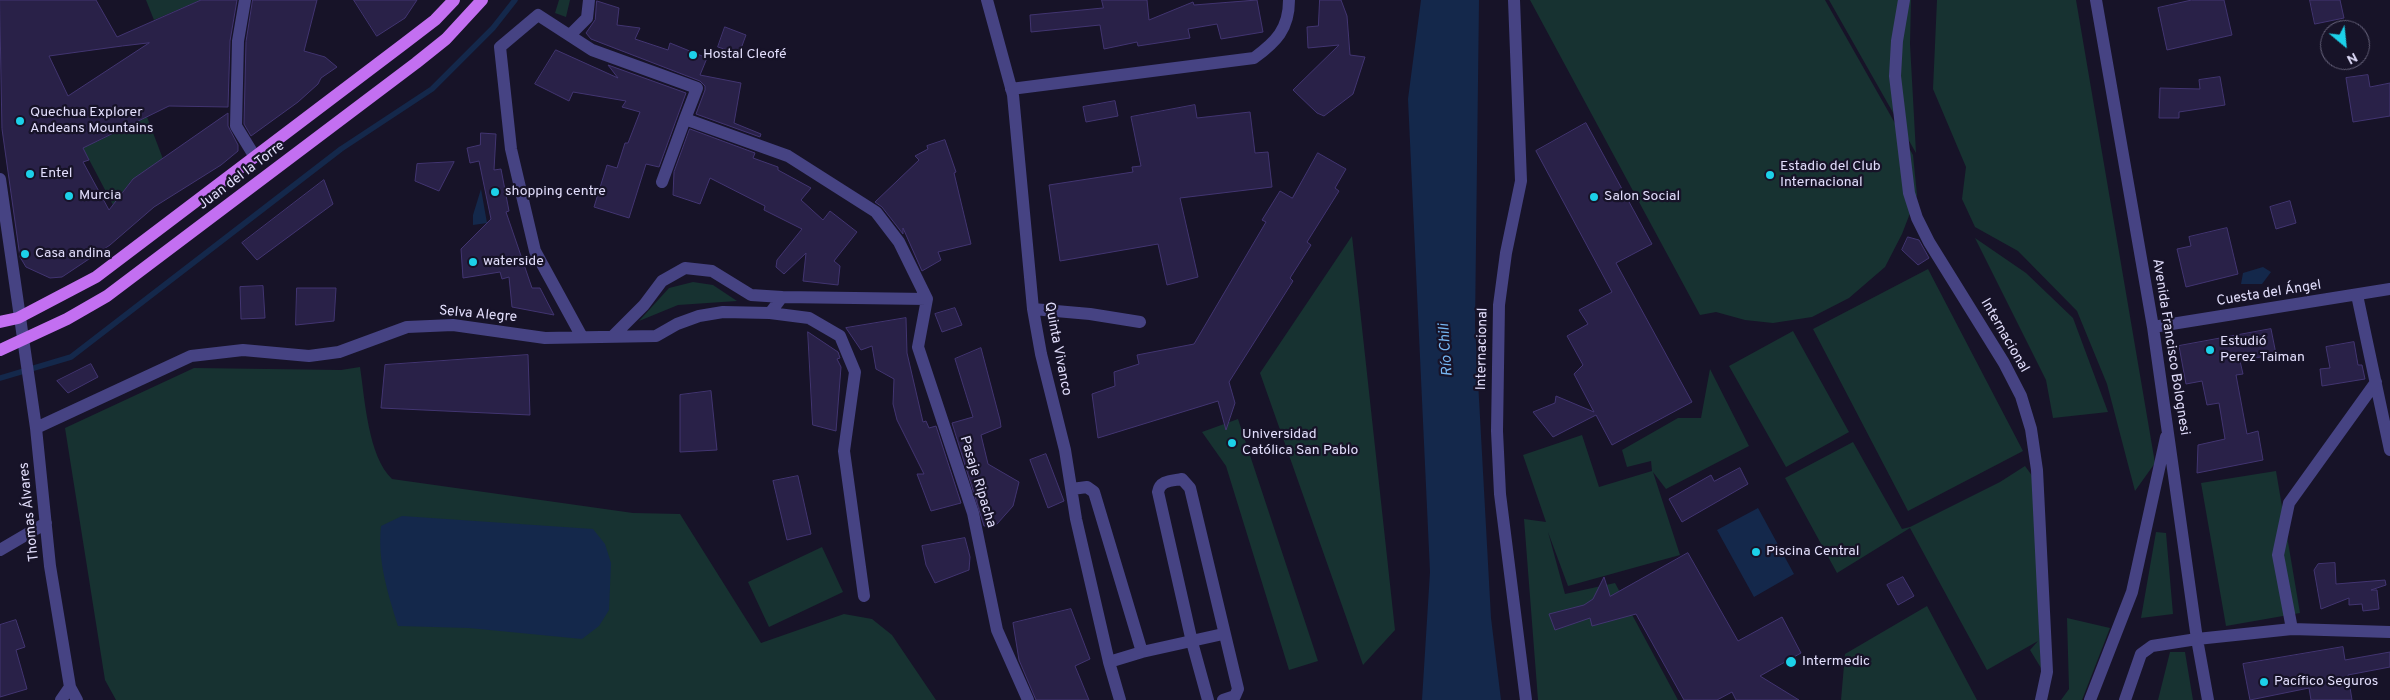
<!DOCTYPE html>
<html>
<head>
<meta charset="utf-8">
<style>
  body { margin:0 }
  #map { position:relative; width:2390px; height:700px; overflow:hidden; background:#171328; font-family:Overpass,sans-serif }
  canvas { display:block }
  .north { position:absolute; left:2320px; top:20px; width:50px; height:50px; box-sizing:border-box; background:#171328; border:1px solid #68647d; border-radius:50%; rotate:152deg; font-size:14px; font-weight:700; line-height:20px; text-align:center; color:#e2defc }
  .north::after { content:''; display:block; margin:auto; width:18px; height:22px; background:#1cd1e9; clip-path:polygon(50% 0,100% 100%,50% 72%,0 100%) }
</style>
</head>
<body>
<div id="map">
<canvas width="2390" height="700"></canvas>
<div class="north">N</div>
</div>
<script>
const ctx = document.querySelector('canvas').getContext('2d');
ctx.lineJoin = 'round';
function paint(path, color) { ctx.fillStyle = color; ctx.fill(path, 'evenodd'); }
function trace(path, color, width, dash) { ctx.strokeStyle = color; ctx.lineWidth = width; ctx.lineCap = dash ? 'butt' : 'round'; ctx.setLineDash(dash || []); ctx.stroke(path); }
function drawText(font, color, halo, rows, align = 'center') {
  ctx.font = font + ' Overpass,sans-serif'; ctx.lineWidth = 4.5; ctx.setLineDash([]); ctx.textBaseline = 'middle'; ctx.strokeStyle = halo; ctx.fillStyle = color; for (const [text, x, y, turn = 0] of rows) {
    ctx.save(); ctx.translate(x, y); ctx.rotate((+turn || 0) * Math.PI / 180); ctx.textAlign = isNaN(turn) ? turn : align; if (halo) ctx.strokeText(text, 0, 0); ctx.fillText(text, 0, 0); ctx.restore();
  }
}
const green = new Path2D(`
  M146 0H201L154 20Z
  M559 0H570L566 17 555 13Z
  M1530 0H1825L1913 155 1917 195 1902 234 1885 267 1849 298 1812 317 1773 323 1745 320 1716 312 1700 315Z
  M1829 0H1911L1910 44 1916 153Z
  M1937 0H2076L2155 463 2135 491 2107 384 2077 311 2018 251 1975 227 1962 199 1966 167 1933 89Z
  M147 117 163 159 131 181 113 205 74 131 96 142Z
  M1352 236 1395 630 1363 665 1260 373Z
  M1975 238 2026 273 2073 318 2108 412 2053 418 2046 380Z
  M1928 269 2023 451 1908 511 1813 329Z
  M693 282 713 285 737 301 678 305 639 321 669 288Z
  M1793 331 1849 432 1786 467 1729 366Z
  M360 367C365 400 368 456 392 479L633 513 680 514 761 643 844 614 872 619 892 635 936 700H116L105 680 65 428 194 368 341 370Z
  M1710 369 1749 446 1666 489 1653 472 1680 555 1568 586 1548 532 1565 594 1615 583 1678 700H1538L1524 519 1546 522 1523 455 1582 435 1599 487 1652 471 1651 461 1627 467 1622 450 1678 418H1701Z
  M1238 419 1318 661 1289 670 1226 466 1202 432Z
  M1853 442 1902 529 1910 527 2000 482 2025 466 2033 477 2041 668 2030 650 2038 641 1987 670 1910 528 1837 573 1785 478Z
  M2276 471 2300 613 2226 626 2201 483Z
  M2156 532 2166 533 2173 614 2141 618Z
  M822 547 843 592 769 627 748 582Z
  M1927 606 1977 700H1841L1845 654Z
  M2067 618 2110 628 2082 700H2061L2069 689Z
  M2170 652H2185L2193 700H2158Z`);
const water = new Path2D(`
  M1421 0H1479L1475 326 1491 618 1501 700H1422L1430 572 1408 99Z
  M481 189 487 223 473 225V215Z
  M2263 267 2271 272 2262 284H2241L2243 273Z
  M1758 508 1794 574 1754 597 1717 530Z
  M402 516 593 529 605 544 611 563 609 610 599 626 582 639 469 628 398 626C388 594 377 560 381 526Z`);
const stream = new Path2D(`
  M0 378 71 357 341 149 432 89 493 28 515 0`);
const building = new Path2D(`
  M0 0H96L117 37 201 0H237L230 41 228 107 169 106 83 148 89 160 83 162 109 210 133 179 228 113V126L238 145V151L221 165 154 207 110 245 62 277 50 278 26 267 20 257 2 129ZM149 43 68 96 49 56 122 46Z
  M253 0H317L304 51 325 57 337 67 321 78 318 84 298 102 251 136 244 124 246 42Z
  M354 0H417L405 18 377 36Z
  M1102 0H1147L1149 20 1193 2 1194 5 1257 0 1263 32 1221 39 1217 24 1188 29 1190 38 1138 46 1137 42 1104 49 1100 25 1031 32 1030 15 1103 8Z
  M1320 0H1341L1347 16 1350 55 1365 57 1353 94 1324 116 1317 113 1293 90 1339 45 1308 48 1307 27 1318 26Z
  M2192 0H2224L2232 35 2167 50 2158 8Z
  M2310 0H2340L2344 18 2315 24Z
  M597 1 619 8 617 25 640 28 635 39 668 50 670 43 707 58 700 75 741 83 734 123 761 134 760 137 696 114 705 90V86L700 81 591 39 586 33 595 20Z
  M725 27 746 35 739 54 718 47Z
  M556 50 618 78 608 65 686 93 659 167 646 164 629 218 594 207 607 165 617 168 625 143H628L640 112 622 107 626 101 573 92 569 101 535 84Z
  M2368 75 2370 87 2390 83V116L2353 122 2346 78Z
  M2220 77 2225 105 2179 112V118H2159L2160 88 2200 89 2199 80Z
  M1115 101 1118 116 1086 122 1083 107Z
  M1195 105 1197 118 1250 112 1255 153 1268 152 1272 187 1180 198 1198 277 1167 285 1158 244 1060 261 1049 185 1133 172 1132 167 1141 166 1131 117Z
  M1586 123 1652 244 1616 263 1692 402 1612 445 1596 415 1553 437 1533 412 1555 403 1556 396 1594 412 1574 374 1583 365 1567 336 1588 324 1579 310 1612 292 1536 151Z
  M690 129 755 153 753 158 778 167V170L811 188 801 200 823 220 830 211 857 232 834 261 840 266 838 285 803 281 806 253 784 274 776 267 777 260 802 229 764 210 765 206 710 178 700 204 673 195 674 172Z
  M481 133 496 134 494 170 501 169 509 211 506 212 532 288H540L554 315 512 307 509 277 502 279 500 272 463 278 461 249 491 219 479 161 470 163 467 148 480 145Z
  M945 140 956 172 954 173 971 244 938 252 941 260 922 271 903 228V234L882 207 875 202 919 160 915 156 928 149 927 146Z
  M1318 153 1346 169 1335 188 1339 191 1307 242 1311 245 1290 278 1293 281 1229 382 1235 403 1226 430 1218 401 1098 438 1092 394 1115 386 1114 372 1139 364 1137 355 1194 344 1266 222 1262 220 1280 191 1292 198Z
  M454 162 439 191 415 181 417 164Z
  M324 180 333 204 257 260 242 243Z
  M2290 201 2296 223 2276 229 2270 207Z
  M2227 228 2238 274 2186 287 2177 249 2191 246 2189 237Z
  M1908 237 1919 240 1929 258 1918 265 1902 250Z
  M263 286 265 318 241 319 240 287Z
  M297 288H336L334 321 296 325Z
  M955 308 962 325 942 332 935 314Z
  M906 318 907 353 923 422 926 421 929 428 936 426 961 503 931 511 917 474H924L897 420 893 404 894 379 876 369 872 346 861 350 846 328Z
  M2271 329 2276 354 2240 361 2243 374 2236 375 2247 434 2258 431 2263 460 2197 473 2198 445 2225 439 2219 403 2207 405 2202 381 2186 384 2179 346Z
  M808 332 838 352 840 358 837 359 841 367 836 431 813 425Z
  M2354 342 2358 365H2362L2365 379 2322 386 2320 369 2330 368 2326 347Z
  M981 348 1000 420 1001 427 981 435 988 464 1019 482 1013 506 997 524 984 526 952 423 973 417 955 359Z
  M528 355 530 415 381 408 385 365Z
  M91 364 98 377 68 393 57 381Z
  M711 391 717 450 680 452V395Z
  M1046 454 1064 501 1048 508 1030 460Z
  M1740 468 1748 484 1682 522 1669 499 1711 475 1714 481Z
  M798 476 811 534 787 540 773 481Z
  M965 538 970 557 969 570 935 583 926 565 922 546Z
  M1688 553 1738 641 1782 617 1801 653 1760 676 1799 700H1736L1732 692 1717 700H1684L1636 614 1592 626 1590 618 1555 630 1549 614 1584 605 1593 599 1604 577 1610 596Z
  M2335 563 2336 584 2385 580 2386 585 2371 590H2377L2379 609 2363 611 2362 604 2349 605V598L2321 609 2314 570 2318 564Z
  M1903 577 1914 596 1898 605 1887 585Z
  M1071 609 1090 659 1075 666 1089 700H1036L1019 660 1013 623Z
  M16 620 25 647 16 650 27 689 0 697V625Z
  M2343 647 2345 660 2390 652V667L2348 675 2352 700H2311L2309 688 2250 700 2243 664Z`);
const minor = new Path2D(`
  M245 0 238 41 236 126 255 157
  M987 0 1013 95 1033 309 1041 354 1065 450 1076 519 1109 662 1120 700
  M1514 0 1521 181 1506 253 1499 305 1497 431 1500 494 1526 700
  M1904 0 1897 41 1895 76 1909 193 1917 218 1929 242 2004 363 2021 396 2031 429 2037 470 2047 672 2041 700
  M2096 0 2153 327 2197 639 2208 700
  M570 35 587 18 589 0
  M1011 89 1254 58C1276 42 1289 29 1289 0
  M0 179 36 428 50 566 70 687 77 700
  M662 182 685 119
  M2357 295 2390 450
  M927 299 918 347 973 513 997 630 1028 700
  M1033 309 1090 314 1140 322
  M770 313 809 318 840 336 855 372 844 451 864 596
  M2153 327 2390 289
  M582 337 535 251 511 149 500 47 538 15 592 50 697 88 685 119 788 156 876 212 899 242 927 299
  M612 337 644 305 662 281 685 268 712 271 751 295 782 297
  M36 428 191 356 243 350 309 356 339 352 407 327 453 325 545 338 656 336 677 324 699 316 723 312 770 313 782 297 927 299
  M1072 489 1087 487 1094 492 1142 652
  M0 550 46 523
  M2292 629 2278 555 2289 503 2376 382
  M1109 662 1142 652 1223 634
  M61 700 70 687
  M1208 700 1192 642 1158 492C1160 480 1172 481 1182 479L1190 488 1238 689 1235 696 1223 700
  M2090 700 2132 592 2166 437
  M2125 700 2141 654 2152 646 2197 639 2292 629 2390 632`);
const major = new Path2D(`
  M0 322 18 318 96 277 405 43 435 20 454 0
  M0 350 67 319 107 296 416 63 446 39 482 0`);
const markers = [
  [693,55,5,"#1cd1e9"],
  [20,121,5,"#1cd1e9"],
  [30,174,5,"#1cd1e9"],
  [1770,175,5,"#1cd1e9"],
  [495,192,5,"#1cd1e9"],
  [69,196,5,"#1cd1e9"],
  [1594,197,5,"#1cd1e9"],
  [25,254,5,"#1cd1e9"],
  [473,262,5,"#1cd1e9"],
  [2210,350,5,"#1cd1e9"],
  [1232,443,5,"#1cd1e9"],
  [1756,552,5,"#1cd1e9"],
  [1791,662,6,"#1cd1e9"],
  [2264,682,5,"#1cd1e9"]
];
const poiNames = [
  ["Hostal Cleofé",703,55],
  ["Quechua Explorer",30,113],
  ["Andeans Mountains",30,129],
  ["Estadio del Club",1780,167],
  ["Internacional",1780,183],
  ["Entel",40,174],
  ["shopping centre",505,192],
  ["Murcia",79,196],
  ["Salon Social",1604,197],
  ["Casa andina",35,254],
  ["waterside",483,262],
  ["Estudió",2220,342],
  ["Perez Taiman",2220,358],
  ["Universidad",1242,435],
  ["Católica San Pablo",1242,451],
  ["Piscina Central",1766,552],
  ["Intermedic",1802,662],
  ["Pacífico Seguros",2274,682]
];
const streetNames = [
  ["Juan del la Torre",242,176,-37],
  ["Cuesta del Ángel",2269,294,-9],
  ["Selva Alegre",478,315,5],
  ["Internacional",2004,336,60],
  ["Avenida Francisco Bolognesi",2170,347,81],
  ["Quinta Vivanco",1057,349,79],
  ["Internacional",1483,349,-89],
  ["Pasaje Ripacha",977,482,73],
  ["Thomas Álvares",30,512,-96]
];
const waterNames = [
  ["Río Chili",1447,350,-94]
];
paint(green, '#173231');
paint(water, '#14284b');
trace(stream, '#14284b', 5.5);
paint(building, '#292148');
trace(building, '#423571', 1);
trace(minor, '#464383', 12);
trace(major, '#c36ff1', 12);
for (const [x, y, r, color] of markers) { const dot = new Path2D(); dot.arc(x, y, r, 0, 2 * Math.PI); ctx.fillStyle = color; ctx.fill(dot); trace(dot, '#171328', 2); }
drawText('14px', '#e2defc', '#171328', poiNames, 'left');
drawText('14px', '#e2defc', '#171328', streetNames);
drawText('italic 15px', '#76b6f2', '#171328', waterNames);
</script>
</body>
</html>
